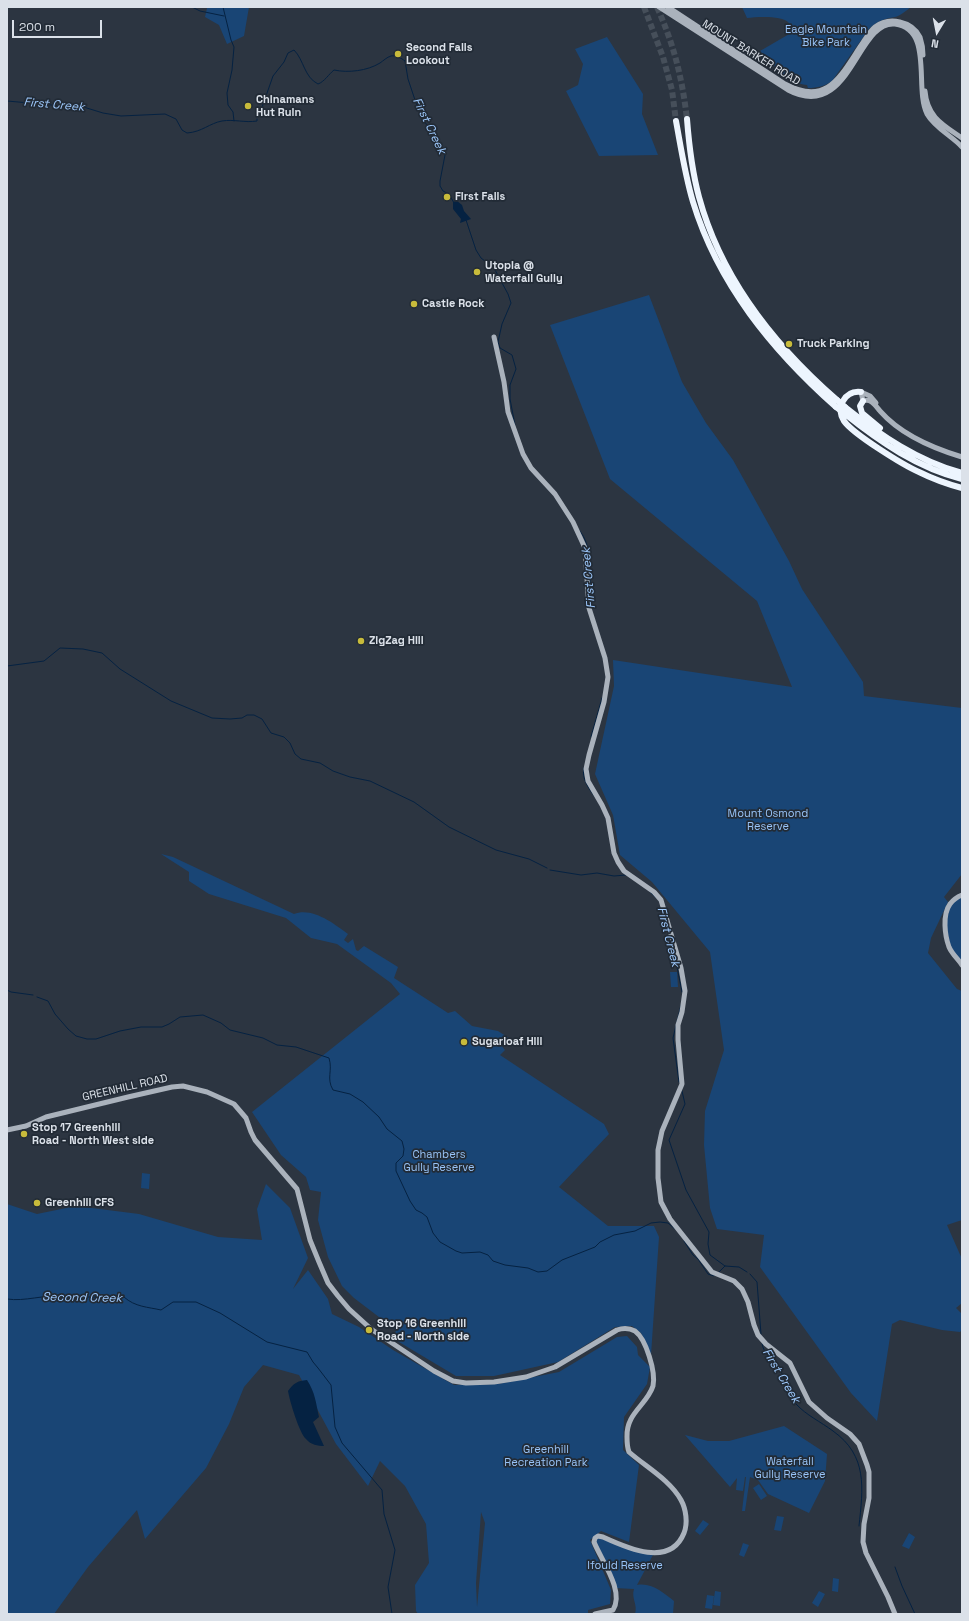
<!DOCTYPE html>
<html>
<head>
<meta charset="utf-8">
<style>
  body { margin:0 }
  #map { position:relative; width:969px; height:1621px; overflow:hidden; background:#2c3541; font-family:"Space Grotesk",sans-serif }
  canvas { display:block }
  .frame { position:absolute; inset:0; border:8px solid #dbe1e9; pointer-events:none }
  .north { position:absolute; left:917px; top:12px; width:40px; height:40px; -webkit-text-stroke:3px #222b36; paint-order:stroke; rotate:190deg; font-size:11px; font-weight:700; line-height:16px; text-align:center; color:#dbe1e9 }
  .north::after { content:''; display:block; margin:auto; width:14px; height:18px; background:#dbe1e9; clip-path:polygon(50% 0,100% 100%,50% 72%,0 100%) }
  .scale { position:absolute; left:12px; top:20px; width:90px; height:18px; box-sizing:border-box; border:2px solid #dbe1e9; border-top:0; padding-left:5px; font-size:12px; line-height:14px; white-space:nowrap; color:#dbe1e9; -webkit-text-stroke:3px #222b36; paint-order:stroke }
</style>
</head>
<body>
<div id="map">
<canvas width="969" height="1621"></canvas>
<div class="frame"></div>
<div class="north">N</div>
<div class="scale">200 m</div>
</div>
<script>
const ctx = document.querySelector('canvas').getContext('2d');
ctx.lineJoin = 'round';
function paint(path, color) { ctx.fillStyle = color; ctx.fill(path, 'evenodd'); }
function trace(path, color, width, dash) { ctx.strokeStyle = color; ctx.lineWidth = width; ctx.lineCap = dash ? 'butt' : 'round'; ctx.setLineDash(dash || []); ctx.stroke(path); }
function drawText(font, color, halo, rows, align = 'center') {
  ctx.font = font + ' "Space Grotesk",sans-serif'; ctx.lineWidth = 3.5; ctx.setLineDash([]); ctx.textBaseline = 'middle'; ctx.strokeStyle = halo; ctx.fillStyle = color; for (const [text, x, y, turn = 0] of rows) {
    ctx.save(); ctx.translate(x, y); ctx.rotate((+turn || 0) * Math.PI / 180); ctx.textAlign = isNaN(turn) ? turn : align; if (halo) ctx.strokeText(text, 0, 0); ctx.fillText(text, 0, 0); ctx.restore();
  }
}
const green = new Path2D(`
  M209 7H249L244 36 227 44 219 25 205 17 207 8Z
  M742 7H911C907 10 900 16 895 17 884 19 877 21 869 29L832 81C825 86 817 88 808 88L807 85C787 83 774 65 760 51L791 33C791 29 791 26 789 23 782 15 757 17 747 18Z
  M607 37 643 94 642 114 658 155 599 156 566 91 578 85 583 64 575 49Z
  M649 295 682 382 706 423 733 460 789 561 802 589 863 682 864 696 962 708V874L944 897 948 902 931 938 928 953 957 989 962 991V1220L947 1225 962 1259V1303L956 1308 962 1314V1330L960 1332 942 1330 900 1320 892 1324 877 1421 851 1393 760 1267 764 1235 717 1229 710 1208 704 1145 705 1111 724 1050 710 952 652 882 620 855 613 815 595 774 614 686 613 660 792 687 757 601 610 479 550 325Z
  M161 854 173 857 294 914C313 907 334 924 348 934L344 940 348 943 353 939 356 950 358 951 364 946 398 967 394 978 448 1013 455 1011 472 1026 498 1031 512 1040 500 1044 505 1050 500 1055 604 1124 609 1134 559 1187 608 1226H654L659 1237 651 1355 641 1333 632 1326 615 1327 558 1362 494 1376H456L394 1339 396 1330 354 1298 342 1286 328 1257 318 1220 321 1192 310 1190 306 1177 281 1155 252 1112 400 994 391 983 337 944 311 938 286 918 209 894 189 881V872Z
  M962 895V965L952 953 946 926 950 903Z
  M670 972H677L678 987H671Z
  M142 1173 150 1174 149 1189 141 1188Z
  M266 1184 290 1208 308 1258 293 1289 308 1270 328 1299 332 1314 359 1327 393 1350 454 1385 498 1384 559 1372 617 1337 627 1336 637 1347 638 1355 650 1367 647 1384 624 1417 623 1450 639 1465 629 1542 601 1531 590 1540 611 1590 610 1604 588 1610V1614H418L416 1611 415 1585 429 1563 426 1524 405 1486 380 1461 368 1486 336 1444 299 1375 263 1365 244 1387 229 1424 206 1468 145 1539 137 1510 88 1567 54 1614H7V1204L37 1214 76 1206 139 1214 218 1237 262 1240 257 1209ZM481 1512 485 1523 477 1607 476 1583Z
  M784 1426 827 1454 825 1481 809 1513 768 1494 758 1480 750 1477 745 1511H742L746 1477H745L743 1491 736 1490 737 1478 730 1487 685 1435 708 1441H729Z
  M759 1484 767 1496 761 1500 753 1488Z
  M777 1516 784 1517 781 1531 774 1530Z
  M703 1520 709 1524 700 1535 695 1531Z
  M909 1533 915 1537 909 1549 902 1546Z
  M598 1536 625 1546 654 1553 637 1585C651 1582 664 1593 674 1601L673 1614H635C638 1605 631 1598 634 1589L615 1588 594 1540Z
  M743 1543 749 1545 744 1557 739 1555Z
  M833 1578 839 1579 838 1592 832 1591Z
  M715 1591 721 1592 720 1606 713 1605Z
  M819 1591 825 1594 818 1607 812 1603Z
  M707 1595 714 1596 712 1609 705 1608Z`);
const water = new Path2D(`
  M457 201 462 205 464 211 471 219 460 223 461 219 453 209V202Z
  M307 1380C315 1392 316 1403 319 1417L313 1422 324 1446C318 1446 311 1445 306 1439 299 1432 290 1402 288 1391 294 1383 297 1381 307 1380Z`);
const stream = new Path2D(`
  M192 7 200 11 224 16
  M223 7 231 40 234 47 232 70 227 93 228 105 233 112 234 121
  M7 101 63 106 77 105 103 113 121 116 165 114 176 119 182 130 187 133C202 132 210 123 222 121 234 119 245 123 257 121V119
  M259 116 273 76 284 62 288 53 294 50C304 60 304 77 318 84 324 82 329 74 334 70 348 73 367 71 380 63 383 61 387 57 391 56 396 55 401 58 405 61L408 79 416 103 429 130 441 146 445 155 440 181V186L443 191 449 194 454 203
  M466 220 476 250 481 258 494 268 508 294 511 303 502 324 498 342 500 348 512 355 516 369 510 385V399L515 425
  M580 531C591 545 590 566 590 584
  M7 666 44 661 60 648 83 649 102 653 120 669 171 701 212 718 230 719 242 718 247 715H254L262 719 271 733 284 737 290 743 295 754 301 759 320 763 333 771 350 777 370 781 414 802 449 827 496 850 529 859 547 868
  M591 737 602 698
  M584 768C581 778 589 789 595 797
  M550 870 581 875 597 873 614 876 626 875
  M650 892 656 898
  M674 952 682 992
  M7 990 11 992 33 995
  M37 997 48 1001 55 1014 68 1029 76 1036 87 1039H96L120 1031 141 1027H162L169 1024 180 1017 203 1015 221 1023 230 1030 263 1038 277 1045 296 1047 329 1058C333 1071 326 1078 333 1090L350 1094 363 1102 379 1117 387 1129 402 1141 404 1149 403 1156 396 1163V1171L410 1201 416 1210 422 1213 427 1217 433 1233 440 1242 456 1251 462 1253 480 1252 488 1255 493 1261 505 1265 528 1268 538 1272 547 1271 562 1260 595 1247 600 1242 614 1235 635 1231 651 1223 660 1222 668 1223 675 1229
  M679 1082 673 1038 681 1005
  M682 1091 685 1104 669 1140 686 1190 709 1232 708 1244 710 1255 725 1266 739 1267 747 1272
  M684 1241 693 1255 698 1259 708 1274 714 1276 715 1275
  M719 1272 725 1266
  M750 1274 757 1282 761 1334
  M7 1299C25 1302 44 1294 61 1297H124C135 1307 148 1307 161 1310L173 1302H196L220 1313 267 1342 307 1352 313 1362 318 1368 331 1385 335 1427 342 1443 382 1490 384 1514 395 1550 388 1587 392 1614
  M762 1343C763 1354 773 1359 779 1368 785 1378 790 1396 796 1404 806 1415 821 1422 833 1431 868 1456 863 1488 859 1526
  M895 1567 902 1586 915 1614`);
const highwayTunnel = new Path2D(`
  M644 7 663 57 672 90 676 121
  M657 7C674 45 682 77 687 119`);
const secondary = new Path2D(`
  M659 7 788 90C851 123 856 20 895 24 934 29 914 88 927 114 935 128 952 136 962 147
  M668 7 785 84C828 107 841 75 862 44 866 38 870 31 875 27 889 16 912 21 920 37 922 43 923 49 923 55
  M925 91C927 117 943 125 962 138
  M494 337 504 382 508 412 523 454 531 468 555 494 573 522 585 548 589 608 605 658 608 677 604 702 589 755 586 769 588 781 602 805 608 818 614 853 618 862 624 871 654 892 661 900 681 968 685 991 682 1012 678 1025V1040L682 1084 662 1131 658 1150V1178L661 1202 670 1219 712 1272 734 1281 742 1289 748 1302 754 1325 758 1335 766 1344 790 1363 809 1402 827 1418 850 1434 859 1444 867 1465 869 1472V1498L864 1524 863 1542 866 1553 888 1597 895 1614
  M861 392 863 401C871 398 875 405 880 411 901 435 932 448 962 457
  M861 392 870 396 876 403
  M962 895C957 897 953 900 950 904 942 915 945 936 949 947 952 954 958 959 962 965
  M7 1130 26 1126 46 1117 128 1097 172 1087 183 1086 207 1092 234 1104 246 1118 251 1132 255 1140 297 1189 310 1240 319 1262 328 1283 338 1296 349 1309 371 1329 434 1371 453 1381 466 1383 494 1382 526 1377 555 1367 617 1330C623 1328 629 1328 635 1331 646 1339 656 1372 653 1386 647 1405 626 1413 627 1437 627 1442 627 1447 629 1452 646 1467 670 1480 681 1500 686 1509 688 1523 684 1533 670 1568 627 1548 603 1537L598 1536 595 1538 594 1542C601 1560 625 1591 613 1610L595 1614`);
const highway = new Path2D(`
  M687 119C689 145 692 171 699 197 721 278 775 346 837 400
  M676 121C681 148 685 175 693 202 718 284 772 350 836 407
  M861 392C853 391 847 394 843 401 839 407 840 415 844 421 853 434 903 465 919 472 933 479 947 484 962 488
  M863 401 860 406 862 413 880 428
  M845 407C880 435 918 461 962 473
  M845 414C880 442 918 468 962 479`);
const highwayBridge = new Path2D(`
  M837 400 845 407
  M836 407 845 414`);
const markers = [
  [398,54,4,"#c8bb3b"],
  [248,106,4,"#c8bb3b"],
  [447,197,4,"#c8bb3b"],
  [477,272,4,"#c8bb3b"],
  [414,304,4,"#c8bb3b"],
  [789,344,4,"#c8bb3b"],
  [361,641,4,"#c8bb3b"],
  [464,1042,4,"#c8bb3b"],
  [24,1134,4,"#c8bb3b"],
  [37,1203,4,"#c8bb3b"],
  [369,1330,4,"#c8bb3b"]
];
const parkNames = [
  ["Eagle Mountain",826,30],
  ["Bike Park",826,43],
  ["Mount Osmond",768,814],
  ["Reserve",768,827],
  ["Chambers",439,1155],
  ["Gully Reserve",439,1168],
  ["Greenhill",546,1450],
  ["Recreation Park",546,1463],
  ["Waterfall",790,1462],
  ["Gully Reserve",790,1475],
  ["Ifould Reserve",625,1566]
];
const poiNames = [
  ["Second Falls",406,48],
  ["Lookout",406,61],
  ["Chinamans",256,100],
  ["Hut Ruin",256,113],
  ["First Falls",455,197],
  ["Utopia @",485,266],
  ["Waterfall Gully",485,279],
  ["Castle Rock",422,304],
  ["Truck Parking",797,344],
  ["ZigZag Hill",369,641],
  ["Sugarloaf Hill",472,1042],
  ["Stop 17 Greenhill",32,1128],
  ["Road - North West side",32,1141],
  ["Greenhill CFS",45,1203],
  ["Stop 16 Greenhill",377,1324],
  ["Road - North side",377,1337]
];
const streetNames = [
  ["MOUNT BARKER ROAD",751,53,32],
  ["GREENHILL ROAD",125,1088,-13]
];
const waterNames = [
  ["First Creek",54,105,5],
  ["First Creek",429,126,64],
  ["First Creek",589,578,-95],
  ["First Creek",668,937,76],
  ["Second Creek",82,1298,1],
  ["First Creek",781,1376,59]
];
paint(green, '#194575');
paint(water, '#052242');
trace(stream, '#052242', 1);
trace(highwayTunnel, '#464f5a', 6, [6, 3]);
trace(secondary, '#aab2bc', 5);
trace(highway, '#edf5fe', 6);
trace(highwayBridge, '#edf5fe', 6);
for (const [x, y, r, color] of markers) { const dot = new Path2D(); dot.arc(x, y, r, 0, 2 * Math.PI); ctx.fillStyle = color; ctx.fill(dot); trace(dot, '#222b36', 1.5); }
drawText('11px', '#98c3f7', '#222b36', parkNames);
drawText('bold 11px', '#dbe1e9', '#222b36', poiNames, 'left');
drawText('11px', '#dbe1e9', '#222b36', streetNames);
drawText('italic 12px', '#9ec9fd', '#222b36', waterNames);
</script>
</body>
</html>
